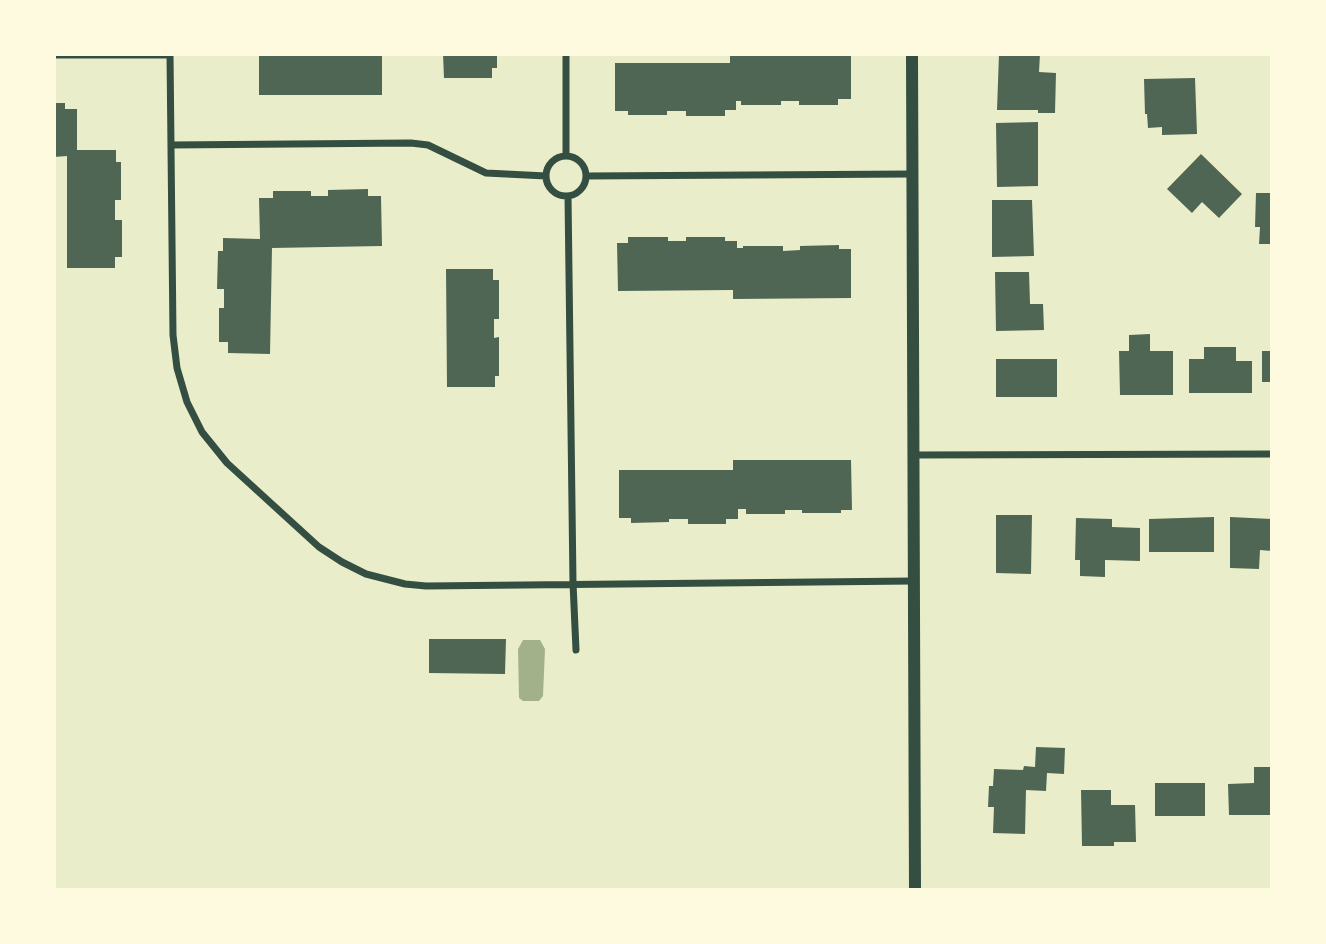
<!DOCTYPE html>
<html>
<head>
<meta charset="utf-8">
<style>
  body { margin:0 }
  #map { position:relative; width:1326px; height:944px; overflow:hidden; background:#e9edc9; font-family:"Sofia Sans Condensed",sans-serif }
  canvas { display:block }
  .frame { position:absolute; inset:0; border:56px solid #fefae0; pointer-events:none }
</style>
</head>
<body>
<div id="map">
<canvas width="1326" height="944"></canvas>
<div class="frame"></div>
</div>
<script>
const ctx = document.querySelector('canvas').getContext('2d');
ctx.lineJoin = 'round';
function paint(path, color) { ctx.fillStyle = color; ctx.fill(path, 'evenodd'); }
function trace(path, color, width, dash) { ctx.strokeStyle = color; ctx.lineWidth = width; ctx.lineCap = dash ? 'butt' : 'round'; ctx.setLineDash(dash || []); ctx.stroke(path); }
const water = new Path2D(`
  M523 640H540L545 649 543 696 539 701H523L519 698 518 649Z`);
const building = new Path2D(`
  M259 54H382V95H259Z
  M443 54H497V68H492V78H444Z
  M730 54H851V99H838V105H799V101H781V105H741V101H736V110H725V116H686V111H667V115H628V111H615V63H730Z
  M999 54H1040L1039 72 1056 73 1055 113H1038V110H997Z
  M1195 78 1197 134 1162 135V127L1148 128 1147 114H1145L1144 79Z
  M54 103H65V109H77V150H116V162H121V200H115V220H122V257H115V268H67V156L54 157Z
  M1038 122V186L997 187 996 123Z
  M1201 154 1242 194 1219 218 1202 202 1192 213 1167 189Z
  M368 189V196H381L382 246 272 248 270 354 228 353V342H219V308H224V289H217L218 251H223V238L260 239 259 198H273V191H311V196H328V190Z
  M1256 193H1272V244H1259L1260 227H1255Z
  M992 200H1032L1034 256 992 257Z
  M628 237H668V241H686V237H725V241H737V248H743V246H783V251L800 250V246L839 245V249H851V298L733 299V290L618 291 617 243H628Z
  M446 269H493V280H499V319H494V338L499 337V376H495V387H447Z
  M995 272H1029L1030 304H1043L1044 330 996 331Z
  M1150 334V351H1173V395H1120L1119 351H1129V335Z
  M1204 347H1236V361H1252V393H1189V359H1204Z
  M1262 351H1272V382H1262Z
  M996 359H1057V397H996Z
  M733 460H851L852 510H841V513H802V510H785V514H746V509H738V519H726V524H688V519H669V522L631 523V518H619V470H733Z
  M996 515H1032L1031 574 996 573Z
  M1214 517V552H1149V519Z
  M1230 517 1272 519V551L1260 550 1259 569 1230 568Z
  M1076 518 1112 519V527L1140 528V561L1105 560V577L1080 576V560H1075Z
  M429 639H506L505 674 429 673Z
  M1036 747 1065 748 1064 774 1047 773 1046 791 1026 790 1025 834 993 833 994 807H988L989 786H993L994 769 1023 770 1024 766 1035 767Z
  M1254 767H1272V815H1229L1228 784 1254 783Z
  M1155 783H1205V816H1155Z
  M1081 790H1111V805H1135L1136 842H1114V846H1082Z`);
const minor = new Path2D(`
  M170 54 173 335 177 368 187 402 202 432 227 463 319 547 342 562 366 574 405 584 426 586 913 581
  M54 55H170
  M171 145 411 143 428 145 486 173 546 176
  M566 156V54
  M546 176a20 20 0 1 1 40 0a20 20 0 1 1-40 0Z
  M586 176 912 174
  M568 196 573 583 576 650
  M913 455 1272 454`);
const tertiary = new Path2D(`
  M912 54 915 890`);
paint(water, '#a3b18a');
paint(building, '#4f6655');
trace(minor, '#344e41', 7);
trace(tertiary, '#344e41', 12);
</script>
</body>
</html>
